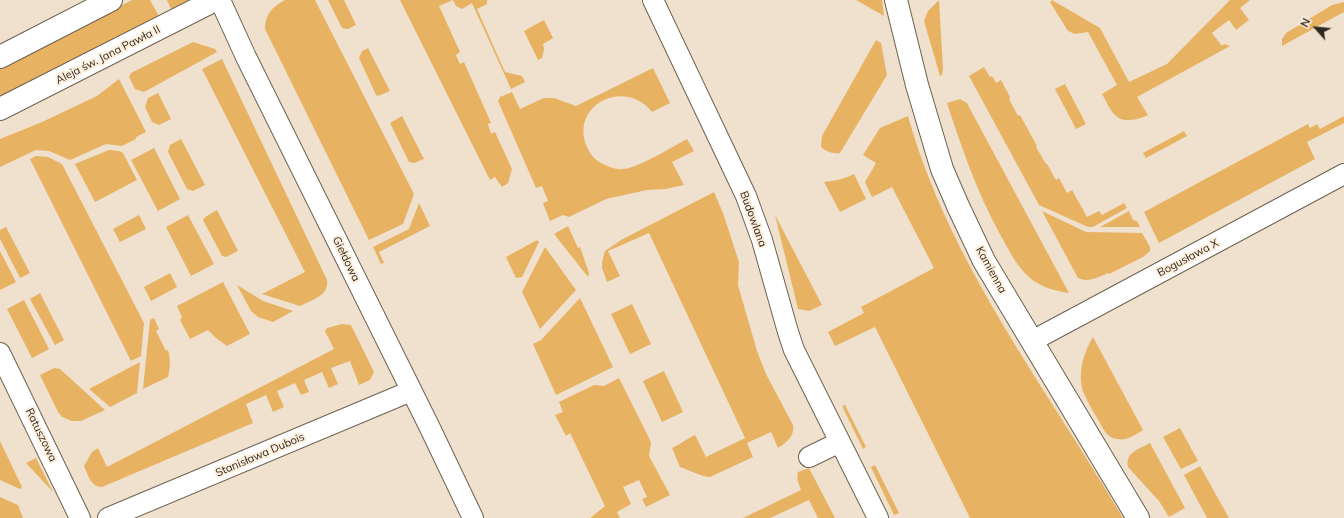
<!DOCTYPE html>
<html>
<head>
<meta charset="utf-8">
<style>
  body { margin:0 }
  #map { position:relative; width:1344px; height:518px; overflow:hidden; background:#efe1ce; font-family:Mulish,sans-serif }
  canvas { display:block }
  .north { position:absolute; left:1296px; top:8px; width:40px; height:40px; -webkit-text-stroke:3px #fdefdb; paint-order:stroke; rotate:297deg; font-size:11px; font-weight:700; line-height:16px; text-align:center; color:#2e2821 }
  .north::after { content:''; display:block; margin:auto; width:14px; height:18px; background:#2e2821; clip-path:polygon(50% 0,100% 100%,50% 72%,0 100%) }
</style>
</head>
<body>
<div id="map">
<canvas width="1344" height="518"></canvas>
<div class="north">N</div>
</div>
<script>
const ctx = document.querySelector('canvas').getContext('2d');
ctx.lineJoin = 'round';
function paint(path, color) { ctx.fillStyle = color; ctx.fill(path, 'evenodd'); }
function trace(path, color, width, dash) { ctx.strokeStyle = color; ctx.lineWidth = width; ctx.lineCap = dash ? 'butt' : 'round'; ctx.setLineDash(dash || []); ctx.stroke(path); }
function drawText(font, color, halo, rows, align = 'center') {
  ctx.font = font + ' Mulish,sans-serif'; ctx.lineWidth = 4; ctx.setLineDash([]); ctx.textBaseline = 'middle'; ctx.strokeStyle = halo; ctx.fillStyle = color; for (const [text, x, y, turn = 0] of rows) {
    ctx.save(); ctx.translate(x, y); ctx.rotate((+turn || 0) * Math.PI / 180); ctx.textAlign = isNaN(turn) ? turn : align; if (halo) ctx.strokeText(text, 0, 0); ctx.fillText(text, 0, 0); ctx.restore();
  }
}
const green = new Path2D(`
  M132 0H150L160 18 0 100V68Z
  M167 0H188L183 6 172 11Z
  M285 0H315L414 194 403 224 369 240 265 29C265 14 272 7 285 0Z
  M328 0H344L356 25 348 29 342 28Z
  M400 0H487V4L477 9 505 72 522 76 525 82 511 89 472 3 462 9 456 6 453 0 439 6 460 52 456 55 460 64 464 62 491 123 488 124 491 134 495 132 512 169 508 183 502 187 495 177 490 180Z
  M856 0H882L884 16Z
  M939 0 943 69 942 75 940 76 924 21 928 11Z
  M1052 0 1100 28 1129 82 1167 64 1230 0H1250L1240 8 1249 20 1236 30 1229 20 1212 33 1222 46 1224 44 1230 46 1137 97 1148 115C1138 120 1122 124 1114 114 1109 109 1106 100 1102 94L1117 85 1088 32 1075 34 1068 31 1050 2Z
  M1344 2V12L1282 46V39L1286 33 1332 5Z
  M544 20 553 38 543 44 544 49 542 58 538 60 524 31Z
  M876 40 881 43 887 75 840 153C832 154 827 152 821 147L822 136Z
  M193 42 215 49 217 52 144 92 135 89 129 77 131 73Z
  M368 48 390 91 378 96 376 95 359 58 362 51Z
  M222 59 327 280C329 296 312 300 300 306L262 294 305 272 202 69Z
  M984 67 990 77 992 76 996 83 1001 80 1010 97 1009 99 1018 116 1020 115 1037 146 1036 147 1046 164H1047L1056 180 1059 178 1067 193 1072 190 1087 217 1099 211 1102 215 1124 203 1127 208 1093 227H1088L1039 205 969 76Z
  M653 68 670 103 652 112C624 77 569 106 587 147 590 153 593 158 598 161 606 166 615 170 624 169 640 167 672 147 687 139L694 151 672 162 684 185 666 189 647 190 606 199 569 217 563 215 550 221 543 203 548 201 542 186 536 188 498 101 500 97 512 92 520 109 544 98H554L576 106Z
  M119 79 146 132 136 137V139L122 146 106 144 70 160 49 151 36 150 0 167V139L42 122 97 96Z
  M1065 84 1086 124 1076 129 1055 89Z
  M158 93 171 119 159 125 152 122 145 107 148 98Z
  M960 99 967 103 969 107 1069 293C1055 291 1041 287 1030 278 1017 267 1010 252 1002 238 978 195 962 149 947 103Z
  M402 116 424 159 414 163 409 162 390 123Z
  M908 116C949 263 1046 387 1123 518H970L875 327 835 346 828 332 864 313 861 307 934 268 892 187 872 197 865 182 876 163 863 155 880 128Z
  M1344 116V123L1307 142 1315 159 1159 243 1144 212 1308 124 1310 128 1317 124 1320 129Z
  M1184 131 1187 136 1146 158 1143 153Z
  M181 139 205 185 193 191 187 189 168 152 170 145Z
  M154 148 180 199 158 211 131 160Z
  M109 150 119 151 123 153 137 180 95 202 75 164Z
  M36 156 48 157 62 164 144 323 141 356 131 361 30 159Z
  M854 174 866 199 840 212 824 182C835 181 844 179 854 174Z
  M714 192 723 213 737 256 739 262 738 285 757 351 766 374 793 425C795 436 786 443 778 448L771 432 747 443 753 457 710 477 703 476 680 467 672 448C681 444 686 439 695 435L706 457 745 438 649 233 608 251 620 276 607 282 602 268V262L605 251 621 240Z
  M419 203 430 226 379 252 384 263 381 264 373 247 409 229Z
  M217 210 238 251 226 257 222 256 203 220 205 217Z
  M1042 211 1086 232 1142 233 1150 247V251L1143 257 1109 274 1108 273C1099 277 1088 283 1078 278Z
  M1129 211 1133 220 1137 221 1140 227H1100Z
  M139 215 146 229 120 242 113 229Z
  M188 215 214 264 191 276 166 227Z
  M775 215 822 305 809 311 798 309Z
  M568 226 578 248 580 247 589 273 588 277 554 234Z
  M6 227 30 273 20 278 0 239V230Z
  M537 240 539 242 522 277 516 278 506 257Z
  M545 247 576 290 540 329 522 292Z
  M0 251 16 282 0 290Z
  M170 273 177 287 151 301 144 287Z
  M223 282 250 334 227 346 216 338 208 330 190 339 180 320 182 317 177 306Z
  M237 285 263 301 293 311 273 322 258 317 251 311Z
  M40 293 64 340 55 345 30 299Z
  M580 298 613 367 556 395 533 344 541 340Z
  M24 300 49 349 32 358 7 309Z
  M632 304 651 344 630 354 611 314Z
  M154 318 159 329 156 331 166 351 168 350C171 360 170 367 168 377L143 389 150 320Z
  M342 324 351 325 374 372 370 380 359 385 350 361 331 368 338 384 329 388 322 372 304 380 309 392 301 395 295 383 277 391 284 407 273 412 266 395 246 404 253 423 102 487C91 487 88 475 84 466L92 452 98 448 107 467 334 349 325 331 327 328Z
  M1093 337 1143 430C1135 435 1127 441 1117 439 1107 438 1103 429 1099 421 1094 413 1089 405 1085 396 1076 378 1083 353 1093 337Z
  M140 362 137 393 110 407 89 389Z
  M54 368 60 369 105 410 81 421H72L62 417 58 412 40 375Z
  M664 371 683 412 662 422 643 381Z
  M619 378 651 442 649 456 670 495 646 507 642 499 647 497 639 480 623 487 631 504 617 512 620 518H590L605 506 570 433 566 436 555 415 563 412 559 402 594 385 604 386Z
  M845 405 866 447 863 449 842 406Z
  M1180 428 1198 461 1181 469 1163 437Z
  M0 441 22 487 20 489 0 480Z
  M1150 443 1185 508 1169 517 1159 501 1128 467C1125 452 1139 449 1150 443Z
  M36 458 53 492 26 463Z
  M875 465 899 513 894 515 871 467Z
  M1200 466 1229 518H1207L1184 475Z
  M809 468 835 518H818L809 500 770 518H743L801 490C799 484 796 480 798 472Z
  M0 497 18 505 23 518H0Z`);
const minor = new Path2D(`
  M220 0 246 57 430 428 473 518
  M653 0 746 196 762 240 788 332 794 350 878 518
  M1032 341 1344 174
  M0 353 80 518
  M809 457 840 442
  M108 518 411 391`);
const tertiary = new Path2D(`
  M896 0 917 85 942 169 958 206 984 261 1138 518
  M0 57 111 0
  M0 109 215 0`);
const streetNames = [
  ["Aleja św. Jana Pawła II",108,55,-27],
  ["Budowlana",753,219,70],
  ["Bogusława X",1188,258,-28],
  ["Giełdowa",346,259,64],
  ["Kamienna",991,270,61],
  ["Ratuszowa",41,435,64],
  ["Stanisława Dubois",260,455,-23]
];
paint(green, '#e7b363');
trace(minor, '#6d6150', 22);
trace(tertiary, '#6d6150', 24);
trace(minor, '#fff', 20);
trace(tertiary, '#fff', 22);
drawText('11px', '#2e2821', '#fdefdb', streetNames);
</script>
</body>
</html>
